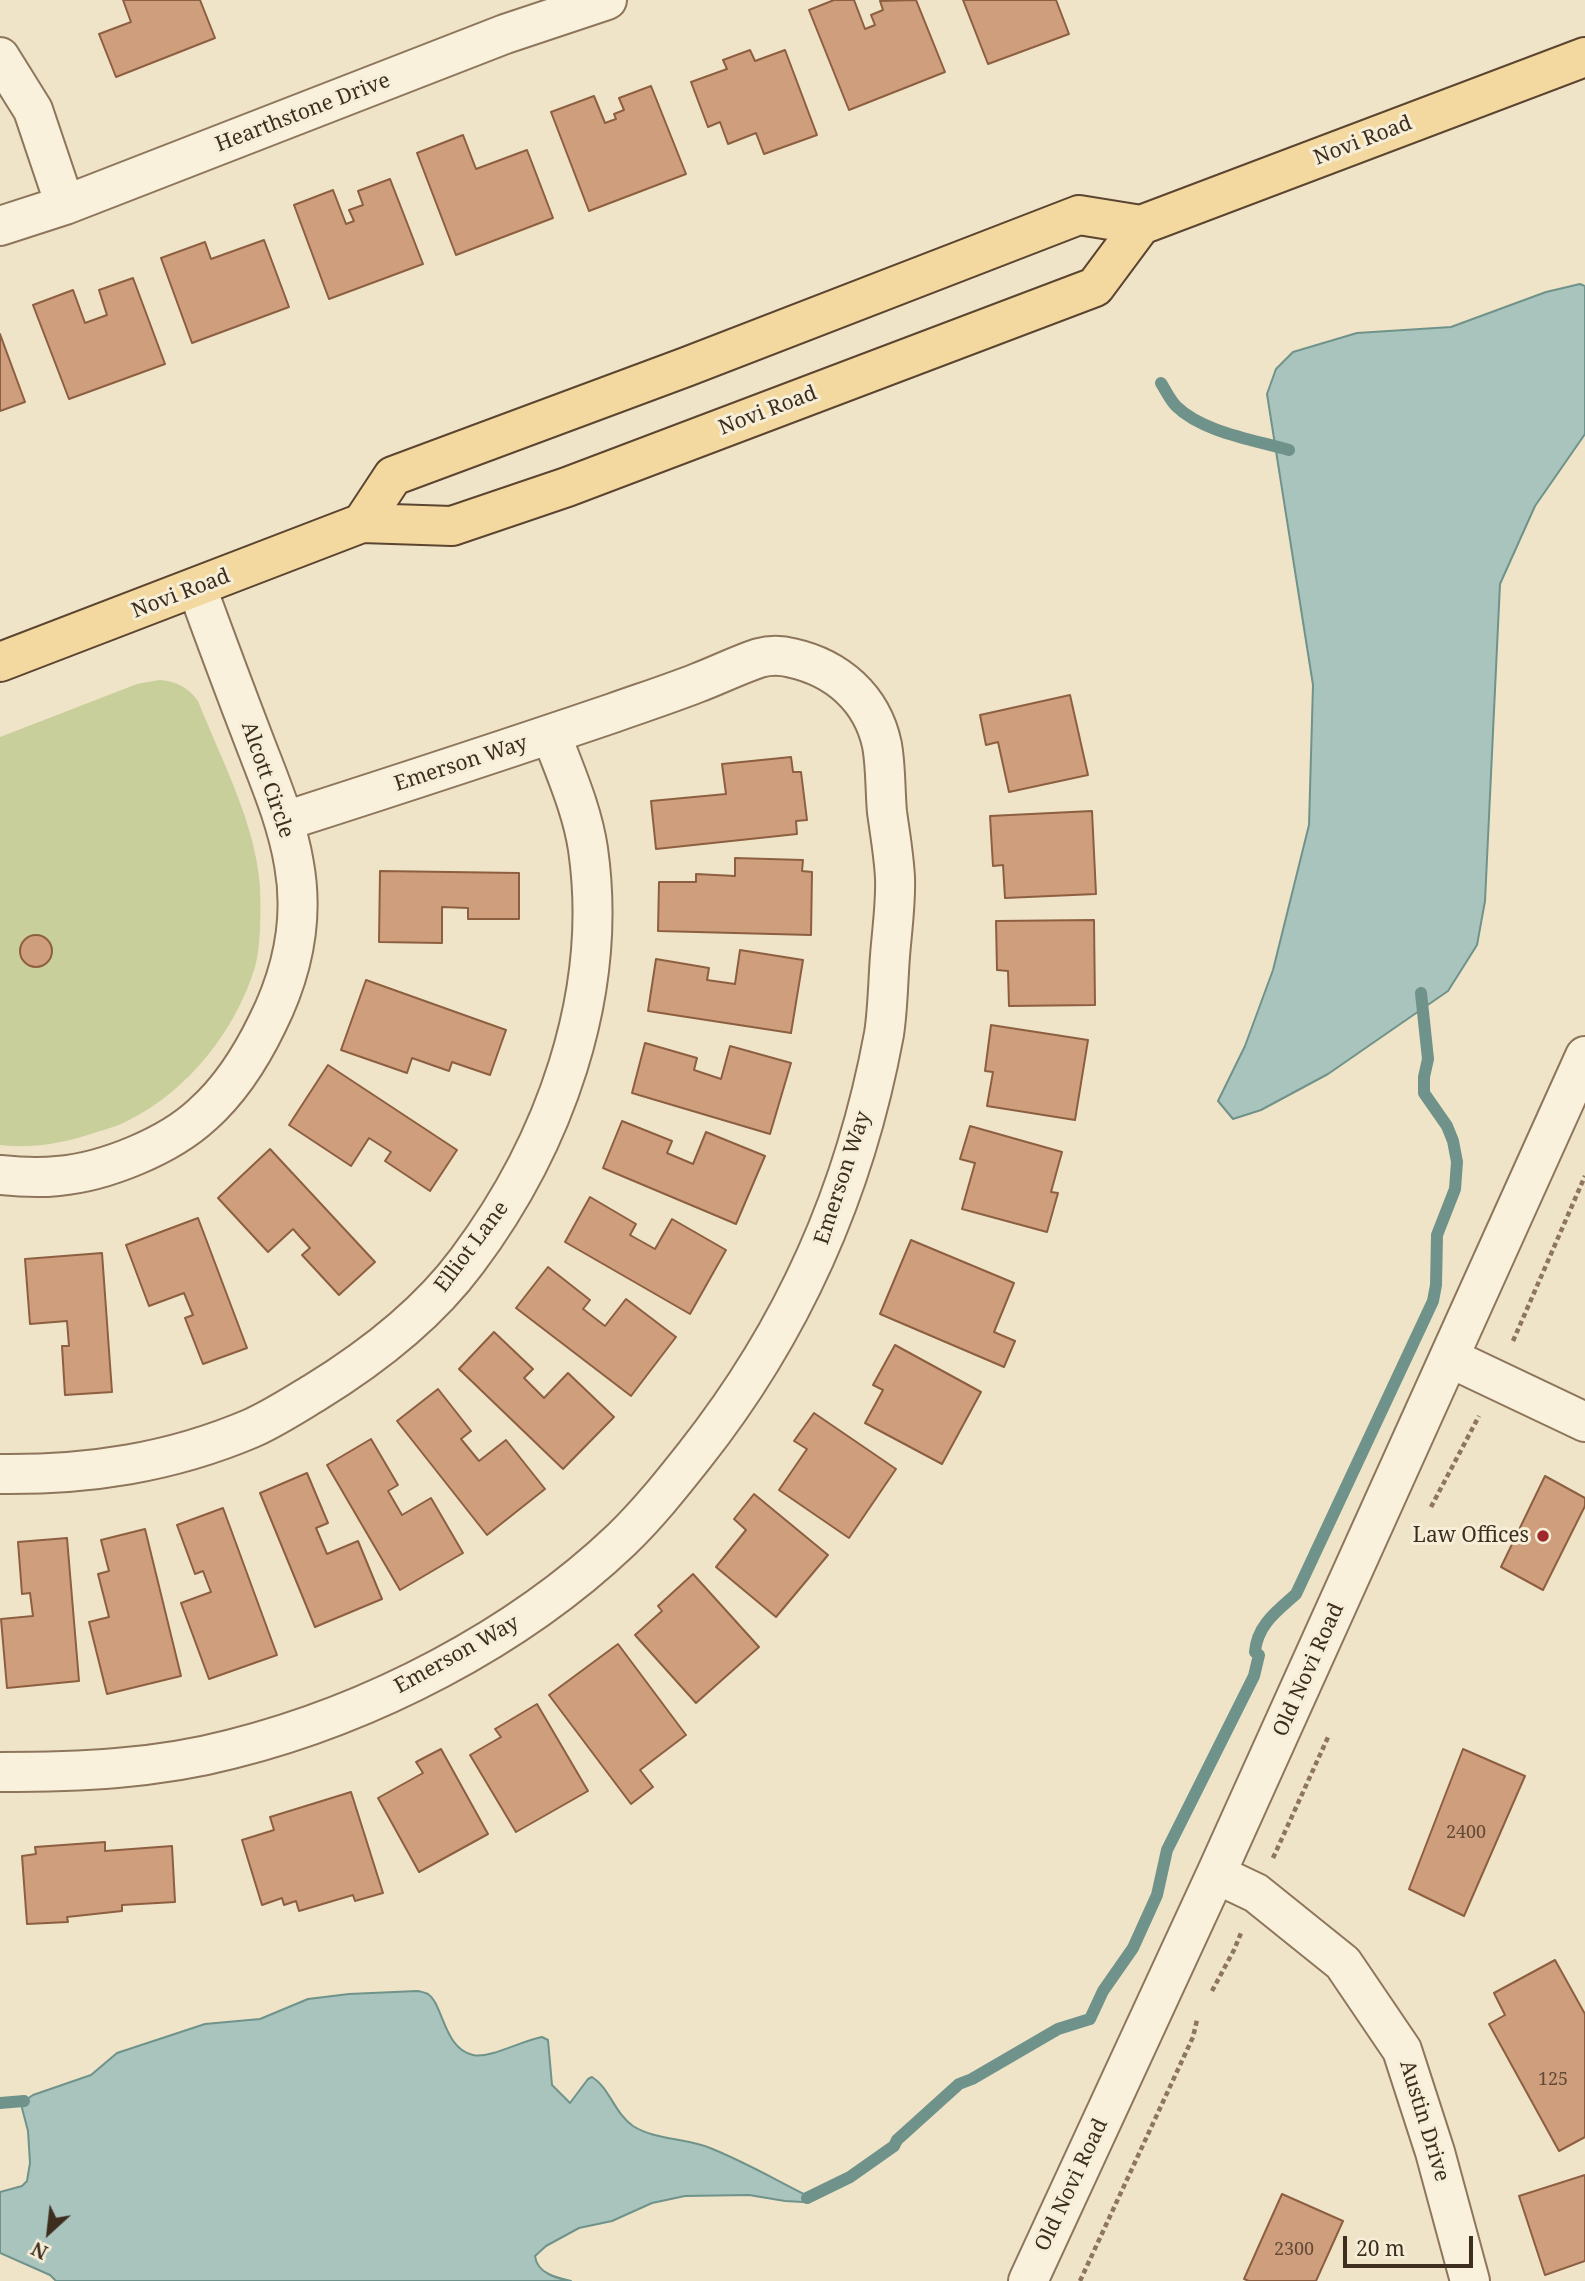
<!DOCTYPE html>
<html>
<head>
<meta charset="utf-8">
<style>
  body { margin:0 }
  #map { position:relative; width:1585px; height:2281px; overflow:hidden; background:#f0e4c8; font-family:"Noto Serif",serif }
  canvas { display:block }
  .north { position:absolute; left:14px; top:2197px; width:70px; height:70px; -webkit-text-stroke:5px #f7eed8; paint-order:stroke; rotate:207deg; font-size:19px; font-weight:700; line-height:28px; text-align:center; color:#3d2e20 }
  .north::after { content:''; display:block; margin:auto; width:24px; height:32px; background:#3d2e20; clip-path:polygon(50% 0,100% 100%,50% 72%,0 100%) }
  .scale { position:absolute; left:1343px; top:2236px; width:130px; height:32px; box-sizing:border-box; border:4px solid #3d2e20; border-top:0; padding-left:9px; font-size:21px; line-height:24px; white-space:nowrap; color:#3d2e20; -webkit-text-stroke:5px #f7eed8; paint-order:stroke }
</style>
</head>
<body>
<div id="map">
<canvas width="1585" height="2281"></canvas>
<div class="north">N</div>
<div class="scale">20 m</div>
</div>
<script>
const ctx = document.querySelector('canvas').getContext('2d');
ctx.lineJoin = 'round';
function paint(path, color) { ctx.fillStyle = color; ctx.fill(path, 'evenodd'); }
function trace(path, color, width, dash) { ctx.strokeStyle = color; ctx.lineWidth = width; ctx.lineCap = dash ? 'butt' : 'round'; ctx.setLineDash(dash || []); ctx.stroke(path); }
function drawText(font, color, halo, rows, align = 'center') {
  ctx.font = font + ' "Noto Serif",serif'; ctx.lineWidth = 6; ctx.setLineDash([]); ctx.textBaseline = 'middle'; ctx.strokeStyle = halo; ctx.fillStyle = color; for (const [text, x, y, turn = 0] of rows) {
    ctx.save(); ctx.translate(x, y); ctx.rotate((+turn || 0) * Math.PI / 180); ctx.textAlign = isNaN(turn) ? turn : align; if (halo) ctx.strokeText(text, 0, 0); ctx.fillText(text, 0, 0); ctx.restore();
  }
}
const green = new Path2D(`
  M159 680C176 681 188 687 198 701 221 759 256 824 260 887 261 910 261 946 255 967 236 1030 188 1091 129 1120 119 1126 106 1129 94 1133 64 1143 32 1149 0 1145V737L137 684Z`);
const water = new Path2D(`
  M1580 284 1585 286V434L1535 506 1500 584 1485 901 1477 945 1448 991 1328 1074 1261 1110 1233 1119 1218 1101 1245 1046 1273 970 1309 825 1313 685 1267 394 1276 369 1293 352 1357 333 1451 327 1546 292Z
  M417 1991C419 1991 426 1993 428 1994 443 2004 444 2049 473 2055 490 2059 523 2040 542 2037L548 2040 552 2085 570 2103 588 2079 592 2077C610 2088 614 2113 633 2126 655 2140 685 2138 710 2148 743 2161 774 2179 806 2195L807 2200 803 2202 785 2201 749 2195 685 2196 652 2203 612 2221 579 2228 546 2246 535 2256C537 2273 556 2278 571 2281H56L50 2275 0 2253V2192L22 2186 27 2181 30 2163 28 2131 22 2108 24 2101 33 2095 91 2075 117 2053 205 2024 260 2019 308 1999 349 1994Z`);
const stream = new Path2D(`
  M1161 383C1166 391 1170 400 1176 406 1202 432 1255 440 1289 450
  M0 2103 24 2101
  M807 2198 850 2177 894 2146 897 2140 959 2084 972 2079 1058 2029 1090 2019 1103 1991 1133 1948 1157 1895 1167 1850 1254 1676 1259 1655 1255 1652C1257 1625 1277 1611 1296 1594L1433 1301 1436 1285 1437 1235 1455 1189 1457 1162 1453 1141 1447 1126 1424 1093V1077L1428 1059 1421 993`);
const building = new Path2D(`
  M123 0H200L215 38 116 77 99 34 131 22Z
  M834 0H854L865 29 875 25 871 15 883 10 880 1 916 0 945 72 849 110 809 10Z
  M963 0H1056L1069 34 988 64Z
  M750 50 755 61 785 50 817 135 764 154 756 133 728 144 720 122 708 127 691 82 727 69 723 60Z
  M651 86 686 174 589 211 551 112 594 96 605 123 616 119 614 114 624 110 619 98Z
  M463 135 476 169 527 150 553 218 456 255 417 153Z
  M390 179 423 264 329 299 294 205 333 190 346 224 354 221 349 210 363 205 358 191Z
  M264 240 289 307 192 343 161 258 205 242 211 259Z
  M133 278 165 364 69 399 33 305 73 290 85 323 107 315 99 290Z
  M0 334 25 402 0 411Z
  M1070 695 1088 775 1009 792 998 742 986 745 980 715Z
  M791 757 793 772H801L807 820 796 821 797 834 656 849 651 801 726 794 722 764Z
  M1092 811 1096 894 1005 898 1003 865 993 866 990 816Z
  M735 858 803 860 802 871 812 872 811 935 658 931 659 882H696V874L735 876Z
  M380 871 519 873V919H468V908L442 907V943L379 942Z
  M1094 920 1095 1005 1009 1006 1008 971 997 970 996 921Z
  M20 951a16 16 0 1 1 32 0a16 16 0 1 1-32 0Z
  M740 950 803 960 791 1033 648 1011 656 959 709 968 707 980 735 984Z
  M366 980 506 1030 490 1075 452 1062 449 1071 412 1058 407 1073 341 1050Z
  M991 1025 1088 1040 1075 1120 987 1106 993 1072 985 1071Z
  M645 1043 697 1058 694 1070 721 1079 730 1046 791 1063 770 1134 632 1093Z
  M328 1065 457 1150 430 1191 385 1161 391 1152 369 1138 351 1166 289 1125Z
  M622 1121 672 1141 667 1153 693 1164 706 1132 765 1156 736 1224 603 1168Z
  M970 1126 1062 1152 1051 1192 1058 1193 1047 1232 962 1209 975 1163 960 1159Z
  M270 1149 375 1262 339 1295 302 1255 310 1248 293 1229 268 1252 218 1198Z
  M590 1197 636 1224 630 1235 655 1249 672 1219 726 1250 690 1314 565 1242Z
  M198 1218 247 1348 203 1364 185 1318 193 1315 184 1293 149 1306 126 1245Z
  M911 1240 1014 1283 994 1332 1015 1341 1004 1367 880 1314Z
  M102 1253 112 1392 65 1395 62 1346H69L67 1321 30 1324 25 1259Z
  M548 1267 590 1300 583 1309 605 1326 626 1299 676 1337 631 1396 516 1308Z
  M494 1332 533 1369 524 1378 544 1398 568 1373 614 1417 563 1469 459 1369Z
  M895 1345 981 1392 942 1464 865 1423 883 1390 873 1385Z
  M438 1389 471 1431 461 1439 479 1461 506 1440 545 1489 487 1535 397 1421Z
  M814 1413 896 1469 849 1538 779 1490 807 1449 794 1441Z
  M371 1439 398 1485 388 1491 402 1515 431 1498 463 1553 400 1590 327 1465Z
  M307 1473 328 1523 316 1528 327 1554 358 1541 382 1599 315 1627 260 1493Z
  M1545 1476 1585 1498V1506L1543 1590 1501 1567Z
  M754 1494 828 1555 776 1617 716 1567 746 1530 734 1519Z
  M223 1508 277 1655 209 1679 181 1603 211 1592 203 1571 195 1574 177 1525Z
  M145 1529 181 1676 107 1694 89 1622 109 1617 98 1574 109 1571 101 1540Z
  M67 1538 79 1681 7 1688 1 1619 33 1616 30 1593 22 1594 18 1542Z
  M693 1574 759 1647 696 1703 635 1635 662 1611 658 1606Z
  M618 1644 686 1735 640 1770 653 1787 631 1804 549 1695Z
  M537 1704 588 1791 516 1832 470 1755 501 1737 495 1729Z
  M441 1749 488 1834 419 1872 378 1798 423 1773 416 1762Z
  M1463 1749 1525 1776 1464 1916 1409 1889Z
  M351 1792 383 1893 355 1901 353 1895 299 1911 296 1901 284 1905 282 1898 262 1905 242 1840 274 1830 270 1817Z
  M105 1842V1851L172 1846 175 1902 122 1905V1911L67 1917 68 1922 27 1924 22 1856 36 1854 35 1847Z
  M1555 1960 1585 2014V2137L1559 2151 1489 2024 1505 2015 1494 1993Z
  M1585 2175V2261L1545 2275 1519 2196Z
  M1282 2194 1343 2221 1316 2281H1249L1244 2279Z`);
const path = new Path2D(`
  M1513 1341 1585 1176
  M1431 1507 1479 1416
  M1273 1858 1329 1735
  M1212 1991 1234 1950 1241 1933
  M1080 2281 1193 2037 1197 2020`);
const minor = new Path2D(`
  M0 57 33 110 65 205
  M0 226 65 205 505 34 607 0
  M0 1175C19 1177 39 1178 58 1176 105 1172 169 1146 203 1114 231 1089 251 1057 267 1024 292 974 304 919 294 864 287 822 270 782 255 743 235 691 216 640 197 588
  M1450 1358 1585 1422
  M0 1474C88 1475 170 1463 252 1428 274 1418 294 1405 314 1393 371 1358 427 1315 467 1261 554 1145 609 995 588 849 582 809 565 772 551 734
  M0 1772C78 1772 156 1769 232 1749 371 1714 517 1639 621 1540 648 1514 671 1485 694 1456 794 1330 855 1191 884 1034 888 1008 888 981 890 956 892 930 896 903 895 878 894 856 890 834 887 812 885 790 886 767 882 745 872 698 837 668 792 658 781 655 770 655 759 658 738 665 718 675 697 683 669 694 641 703 613 713 504 750 394 786 285 821
  M1216 1874 1256 1893 1343 1963 1402 2050 1435 2152 1470 2281
  M1028 2281 1216 1874 1585 1056`);
const major = new Path2D(`
  M362 523 393 476 686 367 1079 215 1141 225 1585 57
  M0 662 362 523 452 526 567 487 1095 287 1141 225`);
const markers = [
  [1543,1536,7,"#9e2a2b"]
];
const numberNames = [
  ["2400",1466,1833],
  ["125",1553,2080],
  ["2300",1294,2250]
];
const streetNames = [
  ["Hearthstone Drive",303,113,-21],
  ["Novi Road",1363,141,-21],
  ["Novi Road",768,411,-21],
  ["Novi Road",181,594,-21],
  ["Emerson Way",461,764,-18],
  ["Alcott Circle",267,780,71],
  ["Emerson Way",843,1178,-72],
  ["Elliot Lane",472,1247,-53],
  ["Emerson Way",457,1655,-29],
  ["Old Novi Road",1309,1670,-66],
  ["Austin Drive",1424,2121,73],
  ["Old Novi Road",1072,2185,-65]
];
const poiNames = [
  ["Law Offices",1529,1536]
];
paint(green, '#c9cf9b');
paint(water, '#a9c4bc');
trace(water, '#6f938a', 2);
trace(stream, '#6f938a', 12);
paint(building, '#cf9f7d');
trace(building, '#8d5f41', 2);
trace(minor, '#8d765c', 42);
trace(major, '#5b4430', 42);
trace(path, '#8d765c', 4.5, [5, 3.5]);
trace(minor, '#faf1dc', 38);
trace(major, '#f3d9a0', 38);
for (const [x, y, r, color] of markers) { const dot = new Path2D(); dot.arc(x, y, r, 0, 2 * Math.PI); ctx.fillStyle = color; ctx.fill(dot); trace(dot, '#f7eed8', 2.5); }
drawText('18px', '#624a37', null, numberNames);
drawText('21px', '#3d2e20', '#f7eed8', streetNames);
drawText('21px', '#3d2e20', '#f7eed8', poiNames, 'right');
</script>
</body>
</html>
